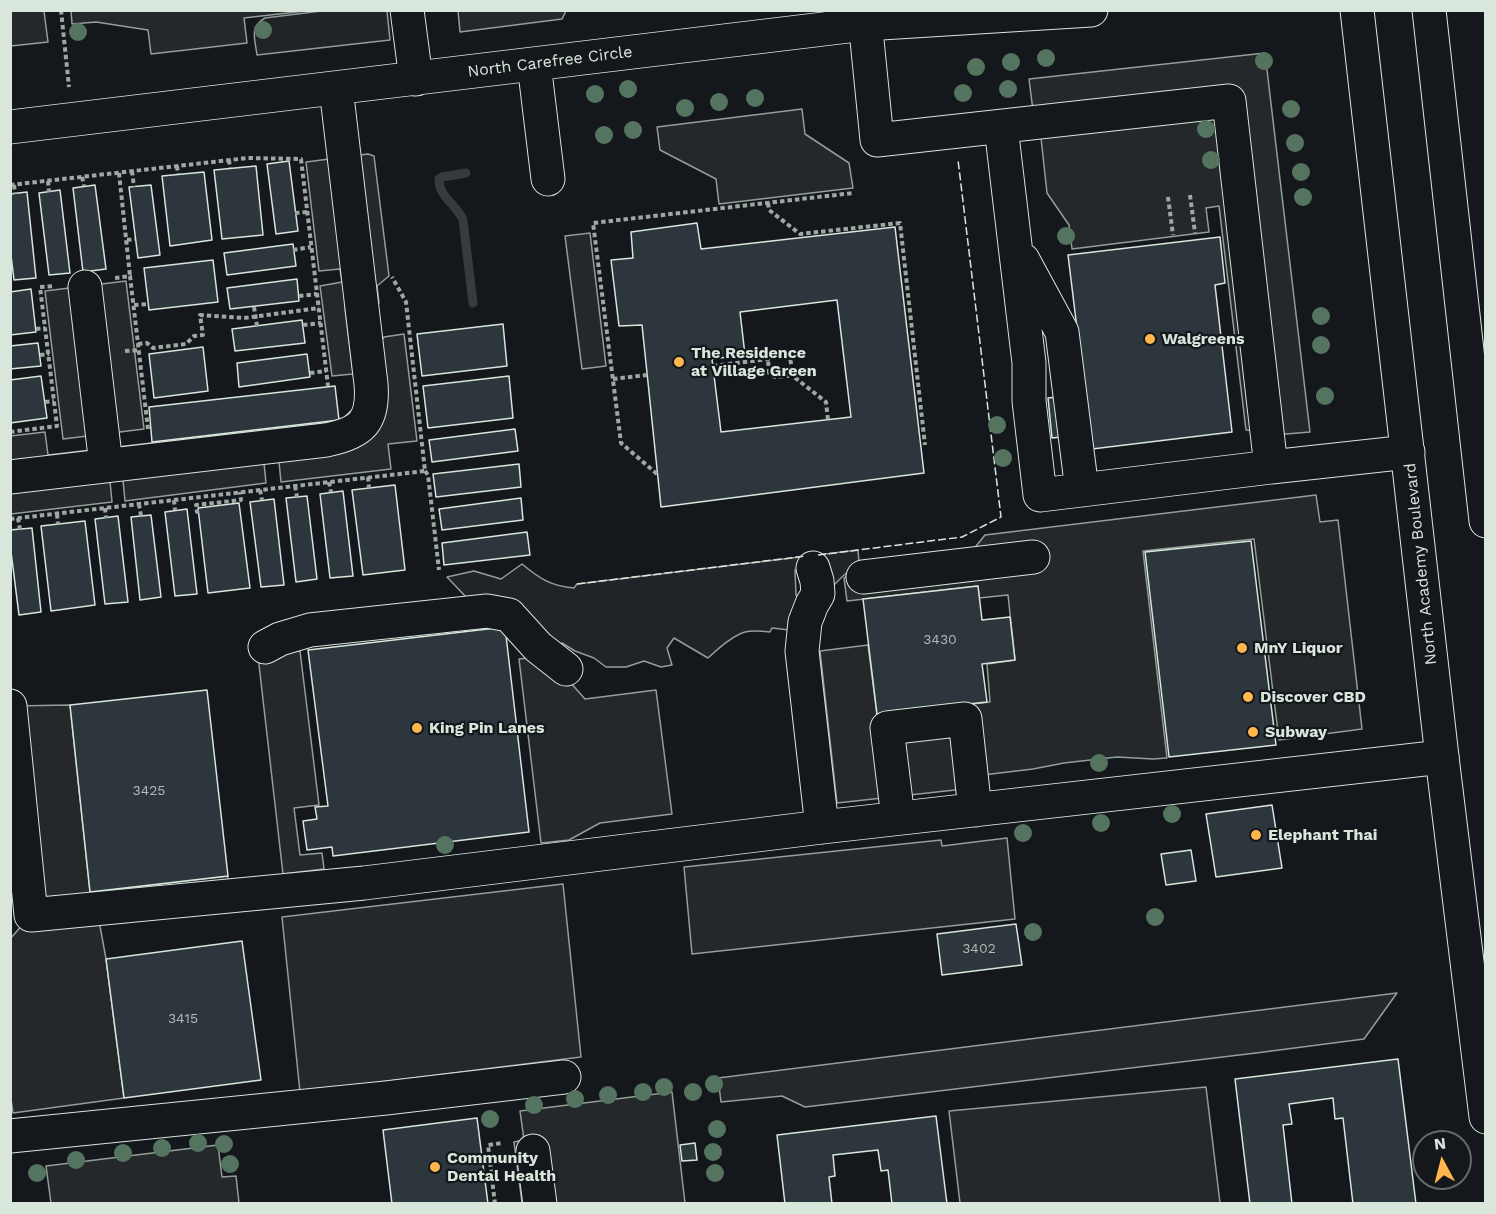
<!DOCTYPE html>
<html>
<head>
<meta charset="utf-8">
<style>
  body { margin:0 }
  #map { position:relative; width:1496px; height:1214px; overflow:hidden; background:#14181c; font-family:"Work Sans",sans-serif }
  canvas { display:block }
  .frame { position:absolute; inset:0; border:12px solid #d8e6dc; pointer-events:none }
  .north { position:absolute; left:1412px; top:1130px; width:60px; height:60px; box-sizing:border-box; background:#14181c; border:2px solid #626a69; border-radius:50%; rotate:353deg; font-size:16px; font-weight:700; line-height:24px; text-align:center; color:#d8e6dc }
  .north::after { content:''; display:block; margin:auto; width:21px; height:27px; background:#ffb74d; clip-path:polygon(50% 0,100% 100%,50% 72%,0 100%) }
</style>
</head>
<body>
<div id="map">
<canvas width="1496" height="1214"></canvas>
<div class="frame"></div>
<div class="north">N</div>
</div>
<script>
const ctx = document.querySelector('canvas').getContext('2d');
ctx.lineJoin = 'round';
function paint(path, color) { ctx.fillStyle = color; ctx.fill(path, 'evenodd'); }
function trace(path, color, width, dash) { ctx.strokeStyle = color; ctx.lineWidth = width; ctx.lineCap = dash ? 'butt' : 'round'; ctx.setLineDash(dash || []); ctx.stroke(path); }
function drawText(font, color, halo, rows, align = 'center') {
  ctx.font = font + ' "Work Sans",sans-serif'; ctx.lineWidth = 4.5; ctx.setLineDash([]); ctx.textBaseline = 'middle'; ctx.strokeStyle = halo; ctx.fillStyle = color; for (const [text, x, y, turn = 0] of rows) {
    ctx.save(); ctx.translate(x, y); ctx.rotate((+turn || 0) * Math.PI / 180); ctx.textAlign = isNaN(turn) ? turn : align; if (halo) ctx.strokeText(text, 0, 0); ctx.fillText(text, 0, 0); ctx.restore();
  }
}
const green = new Path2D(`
  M321 11H387L390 40 257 55C255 39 249 27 265 18Z
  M858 550 859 563 843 576 834 585 821 581 802 569 795 570 796 595 804 605 789 630 772 628 770 632C762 631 753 630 745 632 732 636 718 649 708 658L674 638 667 648 672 665 661 667 644 661 626 667H606L594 658 575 651 562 643 557 646 467 598 447 577 474 571 501 579 522 564C540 579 551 586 574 588L577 584Z`);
const parking = new Path2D(`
  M10 11H44L48 42 11 46Z
  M71 11V10L305 11 244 18 247 43 151 54 148 30 96 22 72 24Z
  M458 11V10L566 11 562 19 460 32Z
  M1265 53 1310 432 1286 434 1246 430 1219 206 1206 208 1209 232 1072 249 1069 225 1047 193 1041 138 1032 103 1029 79Z
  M802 109 805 134 849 163 853 188 719 204 716 179 660 150 657 127Z
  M368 154 374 156 389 276 377 286 379 303 345 308 353 374 332 376 320 286 342 282 340 269 319 271 306 162Z
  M590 233 606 366 582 369 565 236Z
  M126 281 144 429 63 439 45 291Z
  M404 334 417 441 388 444 391 469 281 482 279 462 264 463 266 483 125 501 123 480 110 481 112 502 11 514 10 436 45 432 48 455 340 421 353 409 357 396 354 374 384 337Z
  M1316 495 1320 522 1338 520 1362 729 1279 740 1254 539 1143 551 1167 758 1153 759 1117 757 1064 763 1033 769 983 775 982 787 837 803 820 651 868 645 877 715 990 702 987 664 1015 660 1008 595 979 598 978 586 847 601 844 578 859 568 969 555 985 535Z
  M300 651 319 805 294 808 300 855 322 853 324 869 283 874 258 656Z
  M547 656 585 699 656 690 672 814 600 823 569 840 541 843 519 659Z
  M70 705 90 892 228 876 224 903 98 915 106 959 124 1098 13 1113 10 1092V939L31 915 11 706Z
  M1007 838 1015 919 692 954 684 867 941 840 942 846Z
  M563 884 581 1057 300 1092 282 917Z
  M1397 993 1364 1039 1256 1053 805 1107 782 1096 721 1102 718 1078Z
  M1206 1087 1220 1203H960L949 1111Z
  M672 1092 685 1203H522L514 1142 524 1140 520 1111Z
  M218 1145 222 1177 236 1176 239 1203H51L46 1166Z`);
const stream = new Path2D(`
  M466 173 442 177 439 179C438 196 457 205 463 220L473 303`);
const building = new Path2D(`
  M289 161 298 231 276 234 267 164Z
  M256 166 263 235 222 239 214 170Z
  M204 172 212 240 170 246 162 176Z
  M95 185 106 269 83 272 73 188Z
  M151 185 160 255 138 258 129 187Z
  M60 190 70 273 49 275 39 193Z
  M27 192 36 278 14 280 10 247V194Z
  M697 223 701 249 895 227 924 473 661 507 642 325 619 326 611 260 633 258 631 232ZM837 300 851 417 721 432 712 359 745 355 740 312Z
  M1220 237 1225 283 1215 285 1232 432 1092 449 1090 434 1052 438 1048 398 1085 394 1068 255Z
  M293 244 296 266 227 275 224 253Z
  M213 260 218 302 149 310 144 268Z
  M297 279 299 301 230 309 227 288Z
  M31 289 36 332 10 335V292Z
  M302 320 305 343 235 351 232 329Z
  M503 324 507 366 422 376 417 334Z
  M38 343 41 366 10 369V346Z
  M203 347 208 391 154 398 149 354Z
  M307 354 310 377 239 387 237 363Z
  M41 376 47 418 10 423V380Z
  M509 376 513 418 428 428 423 386Z
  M335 386 339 420 152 442 149 407Z
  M515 429 518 451 432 462 429 440Z
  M519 464 521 487 436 497 433 474Z
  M395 485 405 570 363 575 352 490Z
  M343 491 353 576 330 578 320 494Z
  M307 496 317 579 296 582 286 498Z
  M521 498 523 520 442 530 439 509Z
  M274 499 284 585 261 587 250 502Z
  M239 503 250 588 208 593 198 508Z
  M187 509 197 594 175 596 165 512Z
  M151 515 161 597 140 600 131 517Z
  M118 516 128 602 105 604 95 519Z
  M85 521 95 605 51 611 41 526Z
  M32 528 41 612 19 615 10 544V530Z
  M527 532 530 555 444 565 442 543Z
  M1251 541 1276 745 1169 757 1145 552Z
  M978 586 982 620 1010 617 1015 660 982 664 987 702 877 714 863 599Z
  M505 627 529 832 333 856 332 847 307 850 303 821 317 819 315 807 328 806 308 650Z
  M207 690 228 876 90 892 70 705Z
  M1272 805 1282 868 1216 877 1206 814Z
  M1191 850 1196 881 1166 885 1161 854Z
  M1016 924 1022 965 942 975 937 934Z
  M242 941 261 1080 124 1098 106 959Z
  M1398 1059 1416 1204H1353L1343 1118 1335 1119 1333 1098 1289 1104 1292 1124 1283 1125 1292 1204H1250L1235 1079Z
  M936 1116 947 1204H892L888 1170 881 1171 878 1150 833 1155 835 1176 829 1177 832 1204H785L777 1135Z
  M477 1118 488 1204H392L383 1130Z
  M695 1143 697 1160 682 1161 680 1145Z`);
const path = new Path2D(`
  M61 10 69 87
  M229 160 230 168
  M177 166 178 174
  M132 171 134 187
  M119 173 130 276
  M82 177 84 186
  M48 181 49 192
  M10 185 248 158 301 159 328 386
  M14 185 15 194
  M1190 195 1195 233
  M1168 197 1173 235
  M768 203 769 210 800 234 900 223 925 445
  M295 213 307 212
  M127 240 135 239
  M293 250 311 247
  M115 278 130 276 148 429
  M299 296 317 294
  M134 305 148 304
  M254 307 257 326
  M303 325 321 323
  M36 329 45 328
  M138 344 147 343 153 348 186 344 194 336 203 335 200 315 244 318 319 308
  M125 351 139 350
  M40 355 49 354
  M713 366 768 359 771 356 786 354 790 357 792 370 788 376 775 377 769 373 768 359
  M310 373 326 371
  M789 373 826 402 828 420
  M613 379 647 375
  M45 402 54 401
  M10 432 57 426 40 287 54 286
  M425 471 428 475 439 570
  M657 474 621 443 593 223 853 193
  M368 477 369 488
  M329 482 331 492
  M295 486 297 497
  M260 490 262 500
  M174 500 175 510
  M139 504 141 516
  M105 508 106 518
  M199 512H197L196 505 241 500 240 492
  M57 514 58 524
  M18 518 20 530
  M10 519 425 471 406 302 392 277
  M495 1204 488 1145 502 1143`);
const minor = new Path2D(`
  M407 10 416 79
  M864 10 877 140 1229 101 1271 467 1408 452
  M534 64 548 179
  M10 127 865 24 1091 10
  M1001 127 1029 363V401L1040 495 1271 467
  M1023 260 1062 332 1082 490
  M85 287 106 465
  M10 477 326 440C362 433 374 421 371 384L336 88
  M813 568 817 581 818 594 812 604 805 622 802 651 822 827
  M863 577 1033 557
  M265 647 280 639 310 630 487 611 509 615 538 647 566 669
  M10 706 31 915 364 883 822 827 1442 757
  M898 818 887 728 965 719 975 810
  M10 1136 386 1098 564 1077
  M533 1151 540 1204`);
const highway = new Path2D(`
  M1357 10 1442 757 1486 1117
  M1429 10 1486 521`);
const fence = new Path2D(`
  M818 555 962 537 1001 517 958 160
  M577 584 806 556`);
const trees = [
  [263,30],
  [78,32],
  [1046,58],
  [1264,61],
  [1011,62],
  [976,67],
  [628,89],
  [1008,89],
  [963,93],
  [595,94],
  [755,98],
  [719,102],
  [685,108],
  [1291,109],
  [1206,129],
  [633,130],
  [604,135],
  [1295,143],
  [1211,160],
  [1301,172],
  [1303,197],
  [1066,236],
  [1321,316],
  [1321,345],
  [1325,396],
  [997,425],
  [1003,458],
  [1099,763],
  [1172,814],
  [1101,823],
  [1023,833],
  [445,845],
  [1155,917],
  [1033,932],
  [714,1084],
  [664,1087],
  [643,1092],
  [693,1092],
  [608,1095],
  [575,1099],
  [534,1105],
  [490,1119],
  [717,1129],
  [198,1143],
  [224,1144],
  [162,1148],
  [713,1152],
  [123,1153],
  [76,1160],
  [230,1164],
  [37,1173],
  [715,1173]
];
const markers = [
  [1150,339,6,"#ffb74d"],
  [679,362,6,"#ffb74d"],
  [1242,648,6,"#ffb74d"],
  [1248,697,6,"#ffb74d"],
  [417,728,6,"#ffb74d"],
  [1253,732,6,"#ffb74d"],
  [1256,835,6,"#ffb74d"],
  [435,1167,6,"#ffb74d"]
];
const numberNames = [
  ["3430",940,640],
  ["3425",149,791],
  ["3402",979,949],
  ["3415",183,1019]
];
const streetNames = [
  ["North Carefree Circle",550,62,-7],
  ["North Academy Boulevard",1421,564,-96]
];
const poiNames = [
  ["Walgreens",1162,339],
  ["The Residence",691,353],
  ["at Village Green",691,371],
  ["MnY Liquor",1254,648],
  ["Discover CBD",1260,697],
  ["King Pin Lanes",429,728],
  ["Subway",1265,732],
  ["Elephant Thai",1268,835],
  ["Community",447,1158],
  ["Dental Health",447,1176]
];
paint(green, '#202428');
trace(green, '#939e99', 1.5);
paint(parking, '#24282b');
trace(parking, '#939e99', 1.5);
trace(stream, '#363b3e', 9);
paint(building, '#2c363c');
trace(building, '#d8e6dc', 1.5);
trace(minor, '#d8e6dc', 35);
trace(highway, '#d8e6dc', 35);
trace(path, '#9da8a2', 4, [4.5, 3]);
trace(minor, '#14181c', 33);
trace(highway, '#14181c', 33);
trace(fence, '#d8e6dc', 1.5, [8, 3]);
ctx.fillStyle = '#55745f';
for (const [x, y] of trees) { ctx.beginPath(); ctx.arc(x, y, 9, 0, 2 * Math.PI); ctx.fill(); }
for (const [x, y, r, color] of markers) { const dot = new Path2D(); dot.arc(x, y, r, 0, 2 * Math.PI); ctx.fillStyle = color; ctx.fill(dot); trace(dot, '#14181c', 2); }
drawText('14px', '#adbab4', null, numberNames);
drawText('16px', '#d8e6dc', '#14181c', streetNames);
drawText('bold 16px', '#d8e6dc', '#14181c', poiNames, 'left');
</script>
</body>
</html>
